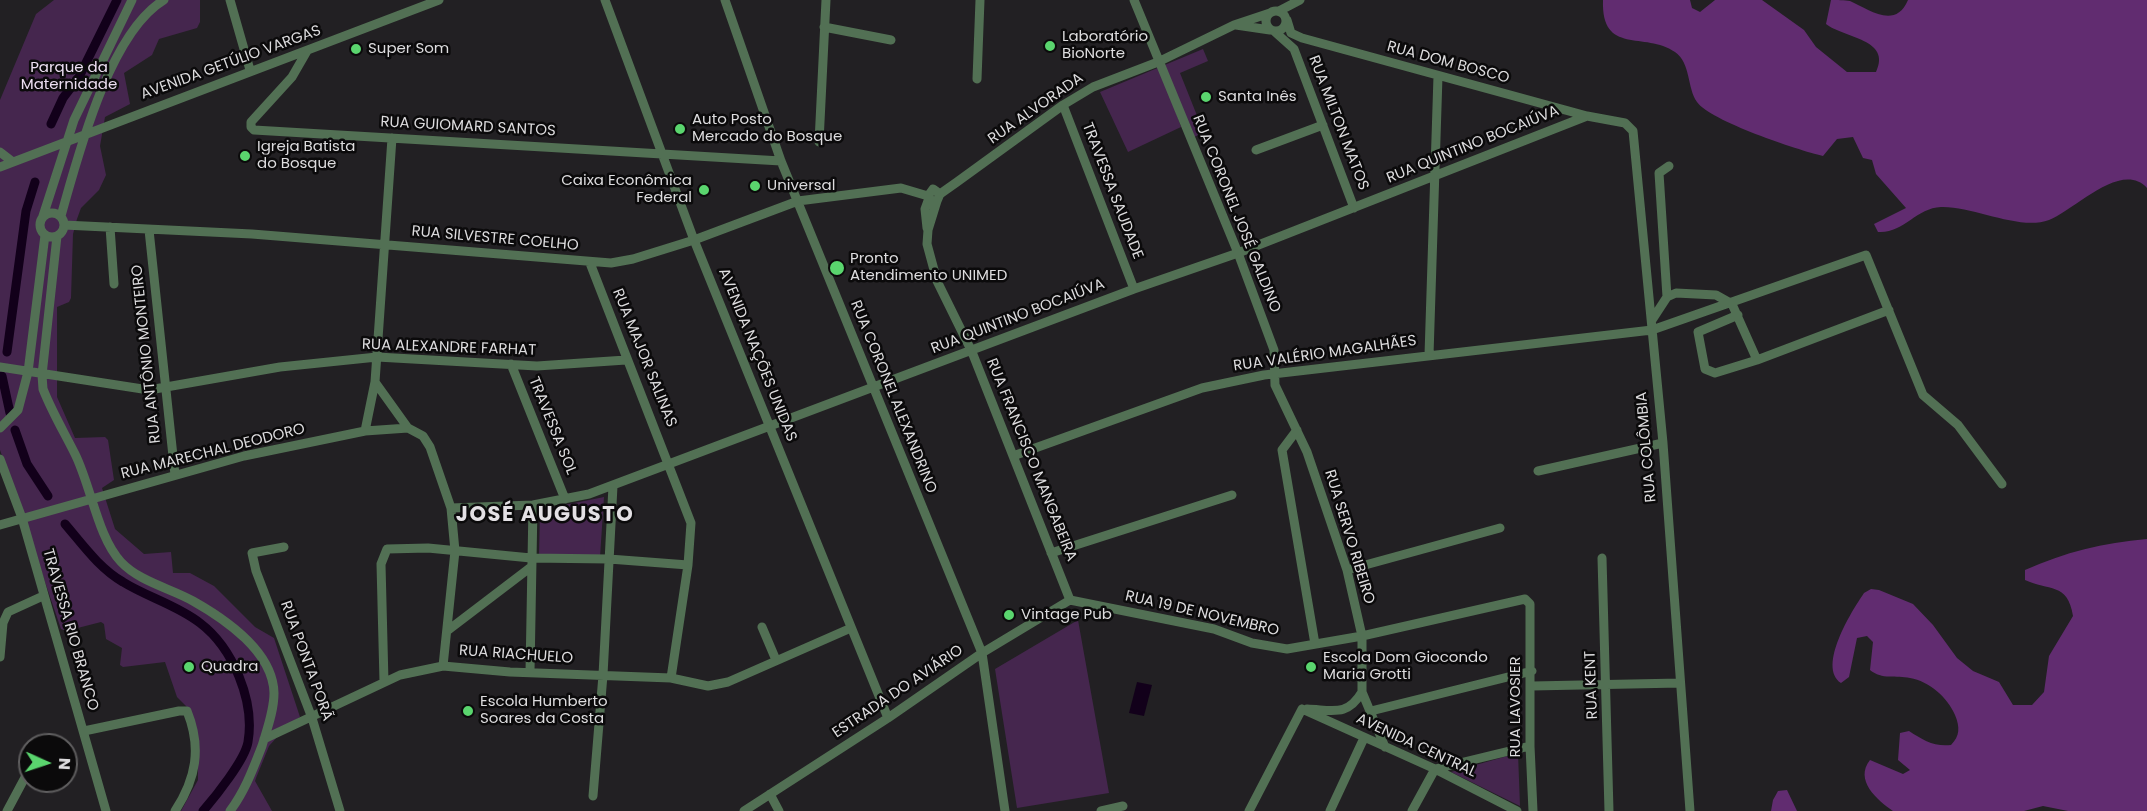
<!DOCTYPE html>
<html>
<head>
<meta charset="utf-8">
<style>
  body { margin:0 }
  #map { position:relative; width:2147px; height:811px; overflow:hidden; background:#222023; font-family:Poppins,sans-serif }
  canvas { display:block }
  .north { position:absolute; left:18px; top:733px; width:60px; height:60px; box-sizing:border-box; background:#0b0a0b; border:2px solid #5f5e5f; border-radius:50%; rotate:93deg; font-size:16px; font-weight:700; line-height:24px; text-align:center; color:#dddcde }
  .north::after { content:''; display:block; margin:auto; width:21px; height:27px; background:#5ad56e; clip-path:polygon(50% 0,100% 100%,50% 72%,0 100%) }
</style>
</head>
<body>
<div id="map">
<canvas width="2147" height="811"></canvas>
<div class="north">N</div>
</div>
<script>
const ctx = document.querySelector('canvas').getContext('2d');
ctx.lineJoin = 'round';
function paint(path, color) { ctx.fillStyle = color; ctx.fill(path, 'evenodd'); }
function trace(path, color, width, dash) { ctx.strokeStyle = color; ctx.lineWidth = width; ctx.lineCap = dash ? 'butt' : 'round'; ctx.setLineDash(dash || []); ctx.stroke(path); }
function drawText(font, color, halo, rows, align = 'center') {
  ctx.font = font + ' Poppins,sans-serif'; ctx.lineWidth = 5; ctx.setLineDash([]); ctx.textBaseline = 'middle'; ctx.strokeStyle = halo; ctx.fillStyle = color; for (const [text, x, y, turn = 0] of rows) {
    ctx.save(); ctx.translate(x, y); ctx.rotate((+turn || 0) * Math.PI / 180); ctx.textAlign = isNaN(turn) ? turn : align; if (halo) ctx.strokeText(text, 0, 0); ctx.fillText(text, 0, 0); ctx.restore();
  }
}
const green = new Path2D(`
  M54 0H200V22L197 28 159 39 152 55 124 73 130 104 105 117 100 146 106 175 99 190 81 208 77 219 73 234 71 298 69 302 57 307V397L75 438 105 437 108 440 114 480 102 488 115 529 144 554 171 552 173 573H190L214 586 255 627 274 638 300 717 287 726 269 746 256 778 255 781 272 811H181L198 780V765L191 711 177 697 165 662 123 667 120 665 122 648 106 639 104 624 101 622 66 631 61 629 0 450V100L36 14Z
  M1203 49 1208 61 1180 73 1204 133 1189 139 1166 83 1181 127 1128 152 1100 92Z
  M604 497 600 557 539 555 540 510Z
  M1078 620 1109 793 1017 808 995 669Z
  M1518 753 1520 806 1451 772Z`);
const forest = new Path2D(`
  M1603 0H1690L1692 8 1700 12 1715 0H1762L1804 30 1816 47 1847 72H1876C1892 39 1844 38 1826 24L1831 0C1837 0 1845 0 1850 1 1867 8 1895 31 1908 0H2147V188C2121 160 2075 210 2049 220 2019 231 1974 206 1941 207 1916 208 1903 234 1878 232L1874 224 1906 208 1876 174 1872 160 1863 158 1853 137 1837 139 1823 156C1798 150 1710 121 1697 102 1687 88 1691 63 1675 52 1645 31 1601 56 1603 0Z
  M2147 539V811H2068L2043 806 2024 811H1893C1877 800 1854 780 1870 760L1903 774 1910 770 1898 760 1900 733 1909 731C1923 740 1934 747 1951 745 1960 736 1960 727 1955 715 1948 698 1929 681 1910 678 1896 675 1882 680 1870 670L1873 642 1867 636 1857 638 1849 677 1841 683C1817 667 1851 612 1864 593L1871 589 1879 590 1913 604 1933 625 1957 658 1973 671 1999 682 2013 705H2032L2044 692 2049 656 2073 616C2068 582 2048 591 2025 580V570C2065 552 2103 543 2147 539Z
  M1787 790 1797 811H1771L1773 800 1778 791Z`);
const water = new Path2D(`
  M1137 682 1152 685 1144 716 1129 713Z`);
const canal = new Path2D(`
  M51 124 63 98 79 77 117 0
  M7 352 26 211 35 182
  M2 376 10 413
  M15 430 27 464 48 496
  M65 524C83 545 99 568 123 582 147 597 177 605 200 623 233 648 255 701 248 742 245 760 215 797 203 811`);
const minor = new Path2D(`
  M230 0 250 70
  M605 0 694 240 888 718
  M725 0 781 161 982 653 1005 811
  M1134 0 1238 253 1274 350 1275 385 1307 452 1347 570 1362 636V692L1385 747
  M1266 21a10 10 0 1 1 20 0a10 10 0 1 1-20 0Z
  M1279 11 1300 0
  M1287 20 1291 33 1302 38 1587 116 1625 123 1633 131 1663 443 1690 811
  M1236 25 1270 30
  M824 27 891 40
  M1275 32 1294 49 1354 208
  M307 51 292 77 251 122V127L254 130 781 161
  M977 79 980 0
  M1063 105 1134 289
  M819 142 826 0
  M1256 150 1323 125
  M0 152 13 162
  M0 167 439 0
  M940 194 933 189 928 196 932 201H937L940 194 957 182 1063 105 1093 87 1158 62 1234 25 1270 13
  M937 201 928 230 927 244 937 281 972 352 1070 600
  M40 225a12 12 0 1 1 24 0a12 12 0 1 1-24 0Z
  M43 216 74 120 132 0
  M61 216C78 156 109 33 164 0
  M64 225 252 234 611 263 633 259 694 240 798 201 901 188 928 196
  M110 227 114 284
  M927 228 925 209 929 198
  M149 230 175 475
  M57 236 42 375 43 389C52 412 64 432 75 454 91 486 98 538 121 562 140 582 170 588 193 601 225 619 273 652 274 693 274 711 267 729 262 746 253 769 245 791 230 811
  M590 263 691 523 688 565 671 678
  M1667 297 1659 173 1669 166
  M1738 315 1698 332 1705 369 1715 373 1757 360
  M1652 320 1667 297 1676 293 1716 295 1732 304 1757 360 1889 310
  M1429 355 1438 76
  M511 364 565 499
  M0 367 149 390 280 367 377 357 537 366 626 360
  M375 382 408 428
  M0 428 18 410 28 372 45 235
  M1297 430 1282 450 1315 644
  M365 431 375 382 392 138
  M1013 456 1202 388 1264 375 1652 330 1866 255 1923 395 1958 425 2002 484
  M0 459 22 518 106 811
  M1538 471 1663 443
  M451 508 533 505 589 494 1134 289 1238 253 1587 116
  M0 525 244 456 365 431 408 428 423 436 430 447 451 508 455 551 443 666
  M284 547 252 553 256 571 312 718 340 811
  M1051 553 1232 495
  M1602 558 1609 811
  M1347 570 1500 528
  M1070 600 1214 629 1252 643 1287 649 1362 636 1525 599 1530 604V746L1533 811
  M762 627 776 660
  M447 631 531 567
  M0 657 3 623 8 612 43 596
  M530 672 533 505
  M384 682 381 564 387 549 428 548 531 558 609 559 688 565
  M1532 686 1680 683
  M1302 709 1435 769 1517 811
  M1307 709C1333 710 1347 717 1362 692
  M1371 711 1532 671
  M84 731 179 711H187C202 748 196 779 175 811
  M264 739 400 675 443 666 510 672 671 678 708 686 728 682 851 628
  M770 794 779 811
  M593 796 603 675 613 486
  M7 811 30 768
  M744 811 888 718 982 653 1070 600
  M1101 811 1123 806
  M1249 811 1302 709
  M1330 811 1364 738
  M1412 811 1435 769 1530 746`);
const markers = [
  [1050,46,6,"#5ad56e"],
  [356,49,6,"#5ad56e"],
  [1206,97,6,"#5ad56e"],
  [680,129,6,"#5ad56e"],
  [245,156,6,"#5ad56e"],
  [755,186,6,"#5ad56e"],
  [704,190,6,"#5ad56e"],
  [837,268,8,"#5ad56e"],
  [1009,615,6,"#5ad56e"],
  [189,667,6,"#5ad56e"],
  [1311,667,6,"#5ad56e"],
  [468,711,6,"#5ad56e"]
];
const poiNames = [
  ["Laboratório",1062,37],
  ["BioNorte",1062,54],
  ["Super Som",368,49],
  ["Santa Inês",1218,97],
  ["Auto Posto",692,120],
  ["Mercado do Bosque",692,137],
  ["Igreja Batista",257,147],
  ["do Bosque",257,164],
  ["Caixa Econômica",692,181,"right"],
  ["Federal",692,198,"right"],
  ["Universal",767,186],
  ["Pronto",850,259],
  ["Atendimento UNIMED",850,276],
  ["Vintage Pub",1021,615],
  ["Escola Dom Giocondo",1323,658],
  ["Maria Grotti",1323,675],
  ["Quadra",201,667],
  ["Escola Humberto",480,702],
  ["Soares da Costa",480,719]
];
const streetNames = [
  ["AVENIDA GETÚLIO VARGAS",231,63,-20],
  ["RUA DOM BOSCO",1448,63,15],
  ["RUA ALVORADA",1036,109,-35],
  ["RUA MILTON MATOS",1338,123,69],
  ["RUA GUIOMARD SANTOS",468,127,3],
  ["RUA QUINTINO BOCAIÚVA",1473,145,-22],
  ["TRAVESSA SAUDADE",1112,191,69],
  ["RUA CORONEL JOSÉ GALDINO",1236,214,68],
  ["RUA SILVESTRE COELHO",495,239,5],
  ["RUA QUINTINO BOCAIÚVA",1018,317,-21],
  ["RUA ALEXANDRE FARHAT",449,348,2],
  ["RUA ANTÔNIO MONTEIRO",147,354,-96],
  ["RUA VALÉRIO MAGALHÃES",1325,354,-8],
  ["AVENIDA NAÇÕES UNIDAS",757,355,68],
  ["RUA MAJOR SALINAS",644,358,68],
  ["RUA CORONEL ALEXANDRINO",893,397,68],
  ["TRAVESSA SOL",552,426,68],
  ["RUA COLÔMBIA",1647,447,-95],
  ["RUA MARECHAL DEODORO",213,452,-14],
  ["RUA FRANCISCO MANGABEIRA",1031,460,68],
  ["RUA SERVO RIBEIRO",1349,537,73],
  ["RUA 19 DE NOVEMBRO",1202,614,13],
  ["TRAVESSA RIO BRANCO",70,630,74],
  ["RUA RIACHUELO",516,655,4],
  ["RUA PONTA PORÃ",306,661,70],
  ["RUA KENT",1592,685,-92],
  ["ESTRADA DO AVIÁRIO",898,692,-34],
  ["RUA LAVOSIER",1516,707,-90],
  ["AVENIDA CENTRAL",1416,746,25]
];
const parkNames = [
  ["Parque da",69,68],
  ["Maternidade",69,85]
];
const districtNames = [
  ["JOSÉ AUGUSTO",545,516]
];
paint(green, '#45264e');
paint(forest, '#612c70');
paint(water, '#12001a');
trace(canal, '#12001a', 9);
trace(minor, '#527054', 9);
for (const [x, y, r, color] of markers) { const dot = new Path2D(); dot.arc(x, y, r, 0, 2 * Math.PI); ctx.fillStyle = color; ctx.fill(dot); trace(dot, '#0b0a0b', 2); }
drawText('15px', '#dddcde', '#0b0a0b', poiNames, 'left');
drawText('15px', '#dddcde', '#0b0a0b', streetNames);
drawText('15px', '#eddff2', '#0b0a0b', parkNames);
ctx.letterSpacing = '1.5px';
drawText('bold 21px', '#e3e0e4', '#0b0a0b', districtNames);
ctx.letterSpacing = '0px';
</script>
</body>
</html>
